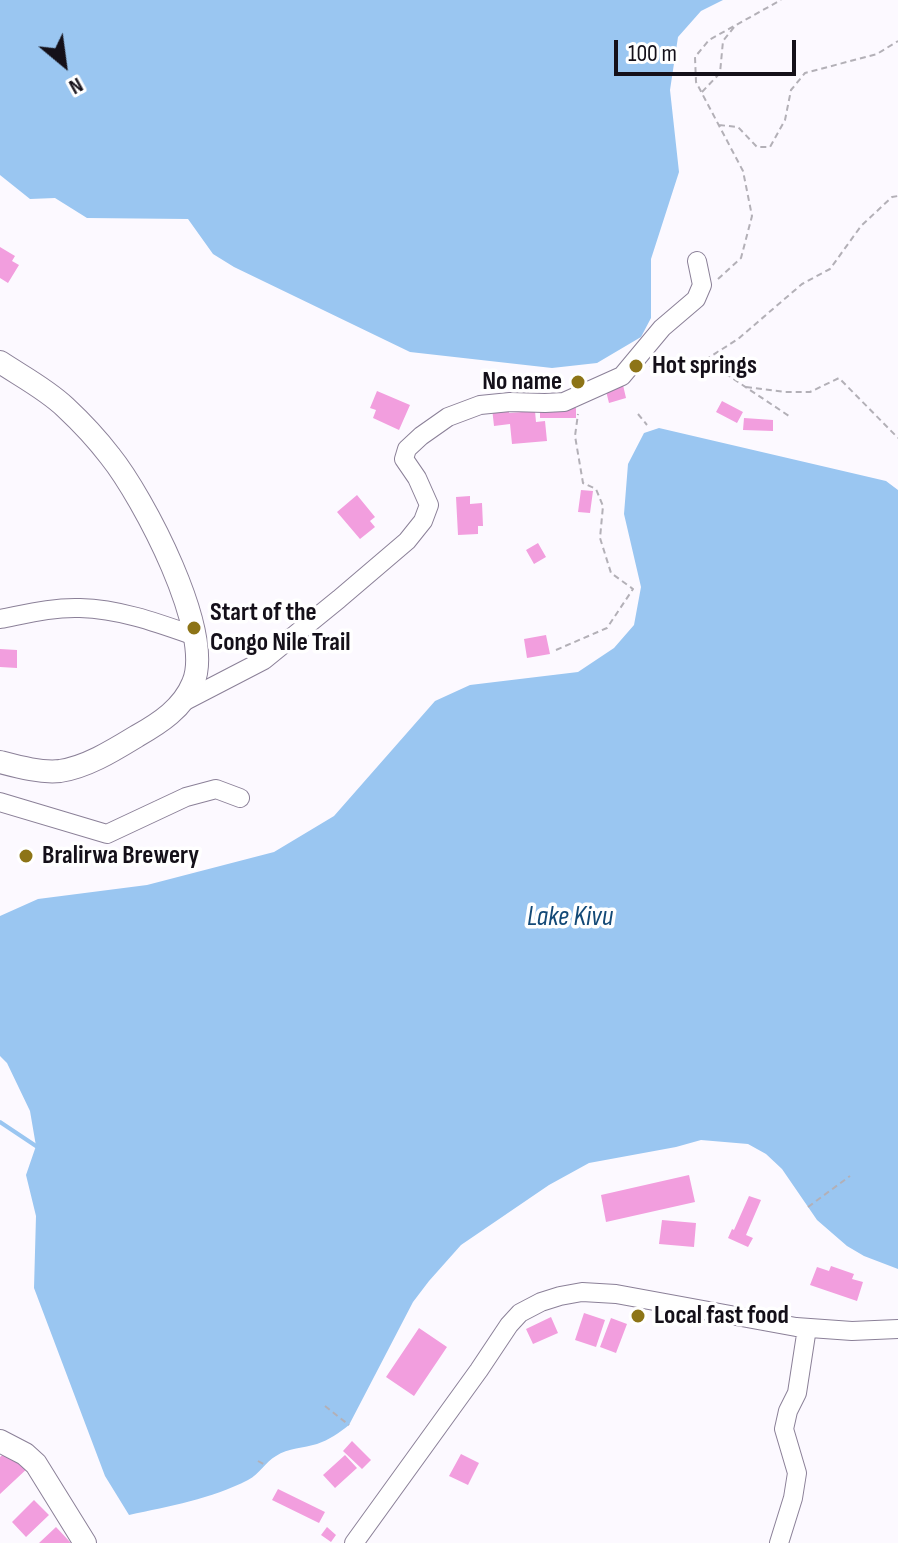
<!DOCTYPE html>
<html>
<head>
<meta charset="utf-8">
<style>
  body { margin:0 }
  #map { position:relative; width:898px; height:1543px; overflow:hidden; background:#fcf9ff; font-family:"Sofia Sans Condensed",sans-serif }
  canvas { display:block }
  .north { position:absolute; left:24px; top:24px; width:80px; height:80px; -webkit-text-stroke:6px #fff; paint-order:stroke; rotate:151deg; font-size:22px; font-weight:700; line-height:32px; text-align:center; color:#141019 }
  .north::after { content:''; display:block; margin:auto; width:28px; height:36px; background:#141019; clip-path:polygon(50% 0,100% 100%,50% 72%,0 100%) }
  .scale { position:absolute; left:614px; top:40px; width:182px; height:36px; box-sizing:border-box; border:4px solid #141019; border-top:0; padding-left:10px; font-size:24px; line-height:28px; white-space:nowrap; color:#141019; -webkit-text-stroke:6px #fff; paint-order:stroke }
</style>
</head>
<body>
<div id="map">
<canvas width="898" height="1543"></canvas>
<div class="north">N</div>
<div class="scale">100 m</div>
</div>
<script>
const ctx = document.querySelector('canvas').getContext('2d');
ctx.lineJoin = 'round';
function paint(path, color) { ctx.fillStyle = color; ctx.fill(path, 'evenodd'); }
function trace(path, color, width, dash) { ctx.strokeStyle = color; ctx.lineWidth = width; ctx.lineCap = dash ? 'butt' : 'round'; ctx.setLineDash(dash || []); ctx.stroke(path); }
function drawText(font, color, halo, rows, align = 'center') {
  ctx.font = font + ' "Sofia Sans Condensed",sans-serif'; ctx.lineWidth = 7; ctx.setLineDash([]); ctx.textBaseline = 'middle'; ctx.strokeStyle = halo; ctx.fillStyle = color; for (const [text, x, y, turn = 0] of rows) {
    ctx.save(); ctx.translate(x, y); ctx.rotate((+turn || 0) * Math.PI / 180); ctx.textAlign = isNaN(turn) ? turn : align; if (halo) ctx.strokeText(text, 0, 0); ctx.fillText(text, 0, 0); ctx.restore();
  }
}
const water = new Path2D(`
  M0 0H723L701 11 678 37 670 90 679 172 651 259V318L641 337 597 363 552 368 410 352 234 267 213 254 188 219 87 218 55 198 30 199 0 175Z
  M659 428 886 481 898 490V1269L864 1256 847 1246 817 1220 782 1169 766 1154 748 1144 701 1140 676 1147 589 1163 549 1185 461 1245 429 1281 413 1302 349 1425C339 1433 329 1440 317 1444 304 1448 288 1448 276 1456 265 1462 260 1474 248 1480 211 1499 170 1506 129 1515L105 1476 34 1288 36 1216 26 1175 36 1146 30 1111 7 1063 0 1056V916L38 899 147 885 274 852 334 816 435 701 470 685 578 672 614 648 634 625 641 587 624 514 628 464 644 433Z`);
const stream = new Path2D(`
  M0 1122 36 1146`);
const building = new Path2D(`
  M0 247 15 256 12 261 19 265 8 283 0 278Z
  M623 385 626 398 609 403 606 391Z
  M377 391 410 405 399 430 373 418 376 410 370 408Z
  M722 401 743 412 737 423 716 412Z
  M509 406V413L535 411 536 422 545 421 547 441 512 444 510 424 494 426 492 408Z
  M540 408H576V418H540Z
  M744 418 773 420V431L743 430Z
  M581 490 593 491 590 513 578 512Z
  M357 495 375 517 370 521 375 527 360 539 337 512Z
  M470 496V504L482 503 483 526H478V534L458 535 456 497Z
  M538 543 546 557 534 564 526 550Z
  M546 635 550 654 527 658 524 639Z
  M0 649 17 650V668L0 667Z
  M689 1175 695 1202 606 1222 601 1195Z
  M749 1196 761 1200 746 1235 753 1238 748 1247 728 1238 732 1229 734 1230Z
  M662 1220 696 1223 694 1247 659 1244Z
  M831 1266 854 1274 852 1279 863 1282 857 1301 810 1285 817 1267 829 1271Z
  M584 1313 605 1320 596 1347 575 1340Z
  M551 1317 558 1333 533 1344 526 1329Z
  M611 1318 627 1324 616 1353 600 1347Z
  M419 1328 447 1347 414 1396 386 1377Z
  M352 1441 371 1460 362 1469 343 1451Z
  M12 1446 30 1466 0 1494V1457Z
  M461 1454 479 1463 468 1485 449 1476Z
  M345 1455 357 1468 335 1488 323 1475Z
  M278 1489 325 1512 319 1523 272 1500Z
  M34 1500 49 1515 26 1537 12 1522Z
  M56 1527 71 1543H39Z
  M327 1527 336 1535 331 1542 321 1535Z`);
const path = new Path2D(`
  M702 92 720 73 723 41 735 26
  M719 125 738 127 757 147H770L785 120 791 90 805 73 877 54 898 41
  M718 279 741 258 752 216 743 171 696 82 695 57 709 40 781 0
  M705 360 738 339 802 284 830 269 861 226 892 197 898 196
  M650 367 666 362 705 360 789 416
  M746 387 785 392H810L839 378 898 438
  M638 414 647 425
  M556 650 607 628 633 589 611 573 600 538 603 506 596 489 583 483 575 436 578 414
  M808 1207 850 1176
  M325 1406 349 1425
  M258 1461 265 1465`);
const minor = new Path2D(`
  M0 619C26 614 53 607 80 608 120 609 158 623 195 636
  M183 702 264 660 339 599 407 541 423 521 429 505 417 478 404 459 407 449 421 436 448 417 480 405 510 402 545 403 564 402 622 376 662 328 696 299 702 285 697 261
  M0 802 107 834 186 797 216 789 240 798
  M354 1543 479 1370 509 1325 520 1313 541 1302 560 1296 582 1292 616 1294 796 1327 852 1331 898 1329
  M779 1543 793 1498 797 1473 784 1429 788 1411 797 1393 807 1328`);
const major = new Path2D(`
  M0 362C21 376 46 389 65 407 80 421 97 439 110 456 143 497 215 633 193 683 183 708 160 723 137 736 114 750 87 767 60 771 41 773 19 767 0 762
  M0 1441 25 1454 36 1464 85 1543`);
const markers = [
  [636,366,8,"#8d7417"],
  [578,382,8,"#8d7417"],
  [194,628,8,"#8d7417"],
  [26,856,8,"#8d7417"],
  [638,1316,8,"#8d7417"]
];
const poiNames = [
  ["Hot springs",652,366],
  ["No name",562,382,"right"],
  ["Start of the",210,613],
  ["Congo Nile Trail",210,643],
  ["Bralirwa Brewery",42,856],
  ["Local fast food",654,1316]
];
const waterNames = [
  ["Lake Kivu",570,918]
];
paint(water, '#9ac6f1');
trace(stream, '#9ac6f1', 4);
paint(building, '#f29ede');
trace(minor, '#8b8098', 20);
trace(major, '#8b8098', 24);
trace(path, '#b3b0b7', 2, [6, 4]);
trace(minor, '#fff', 18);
trace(major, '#fff', 22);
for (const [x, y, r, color] of markers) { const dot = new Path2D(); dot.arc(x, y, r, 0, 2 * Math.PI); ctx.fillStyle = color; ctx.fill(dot); trace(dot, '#fff', 3); }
drawText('bold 26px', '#141019', '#fff', poiNames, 'left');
drawText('italic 28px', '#134977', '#fff', waterNames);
</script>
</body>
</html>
